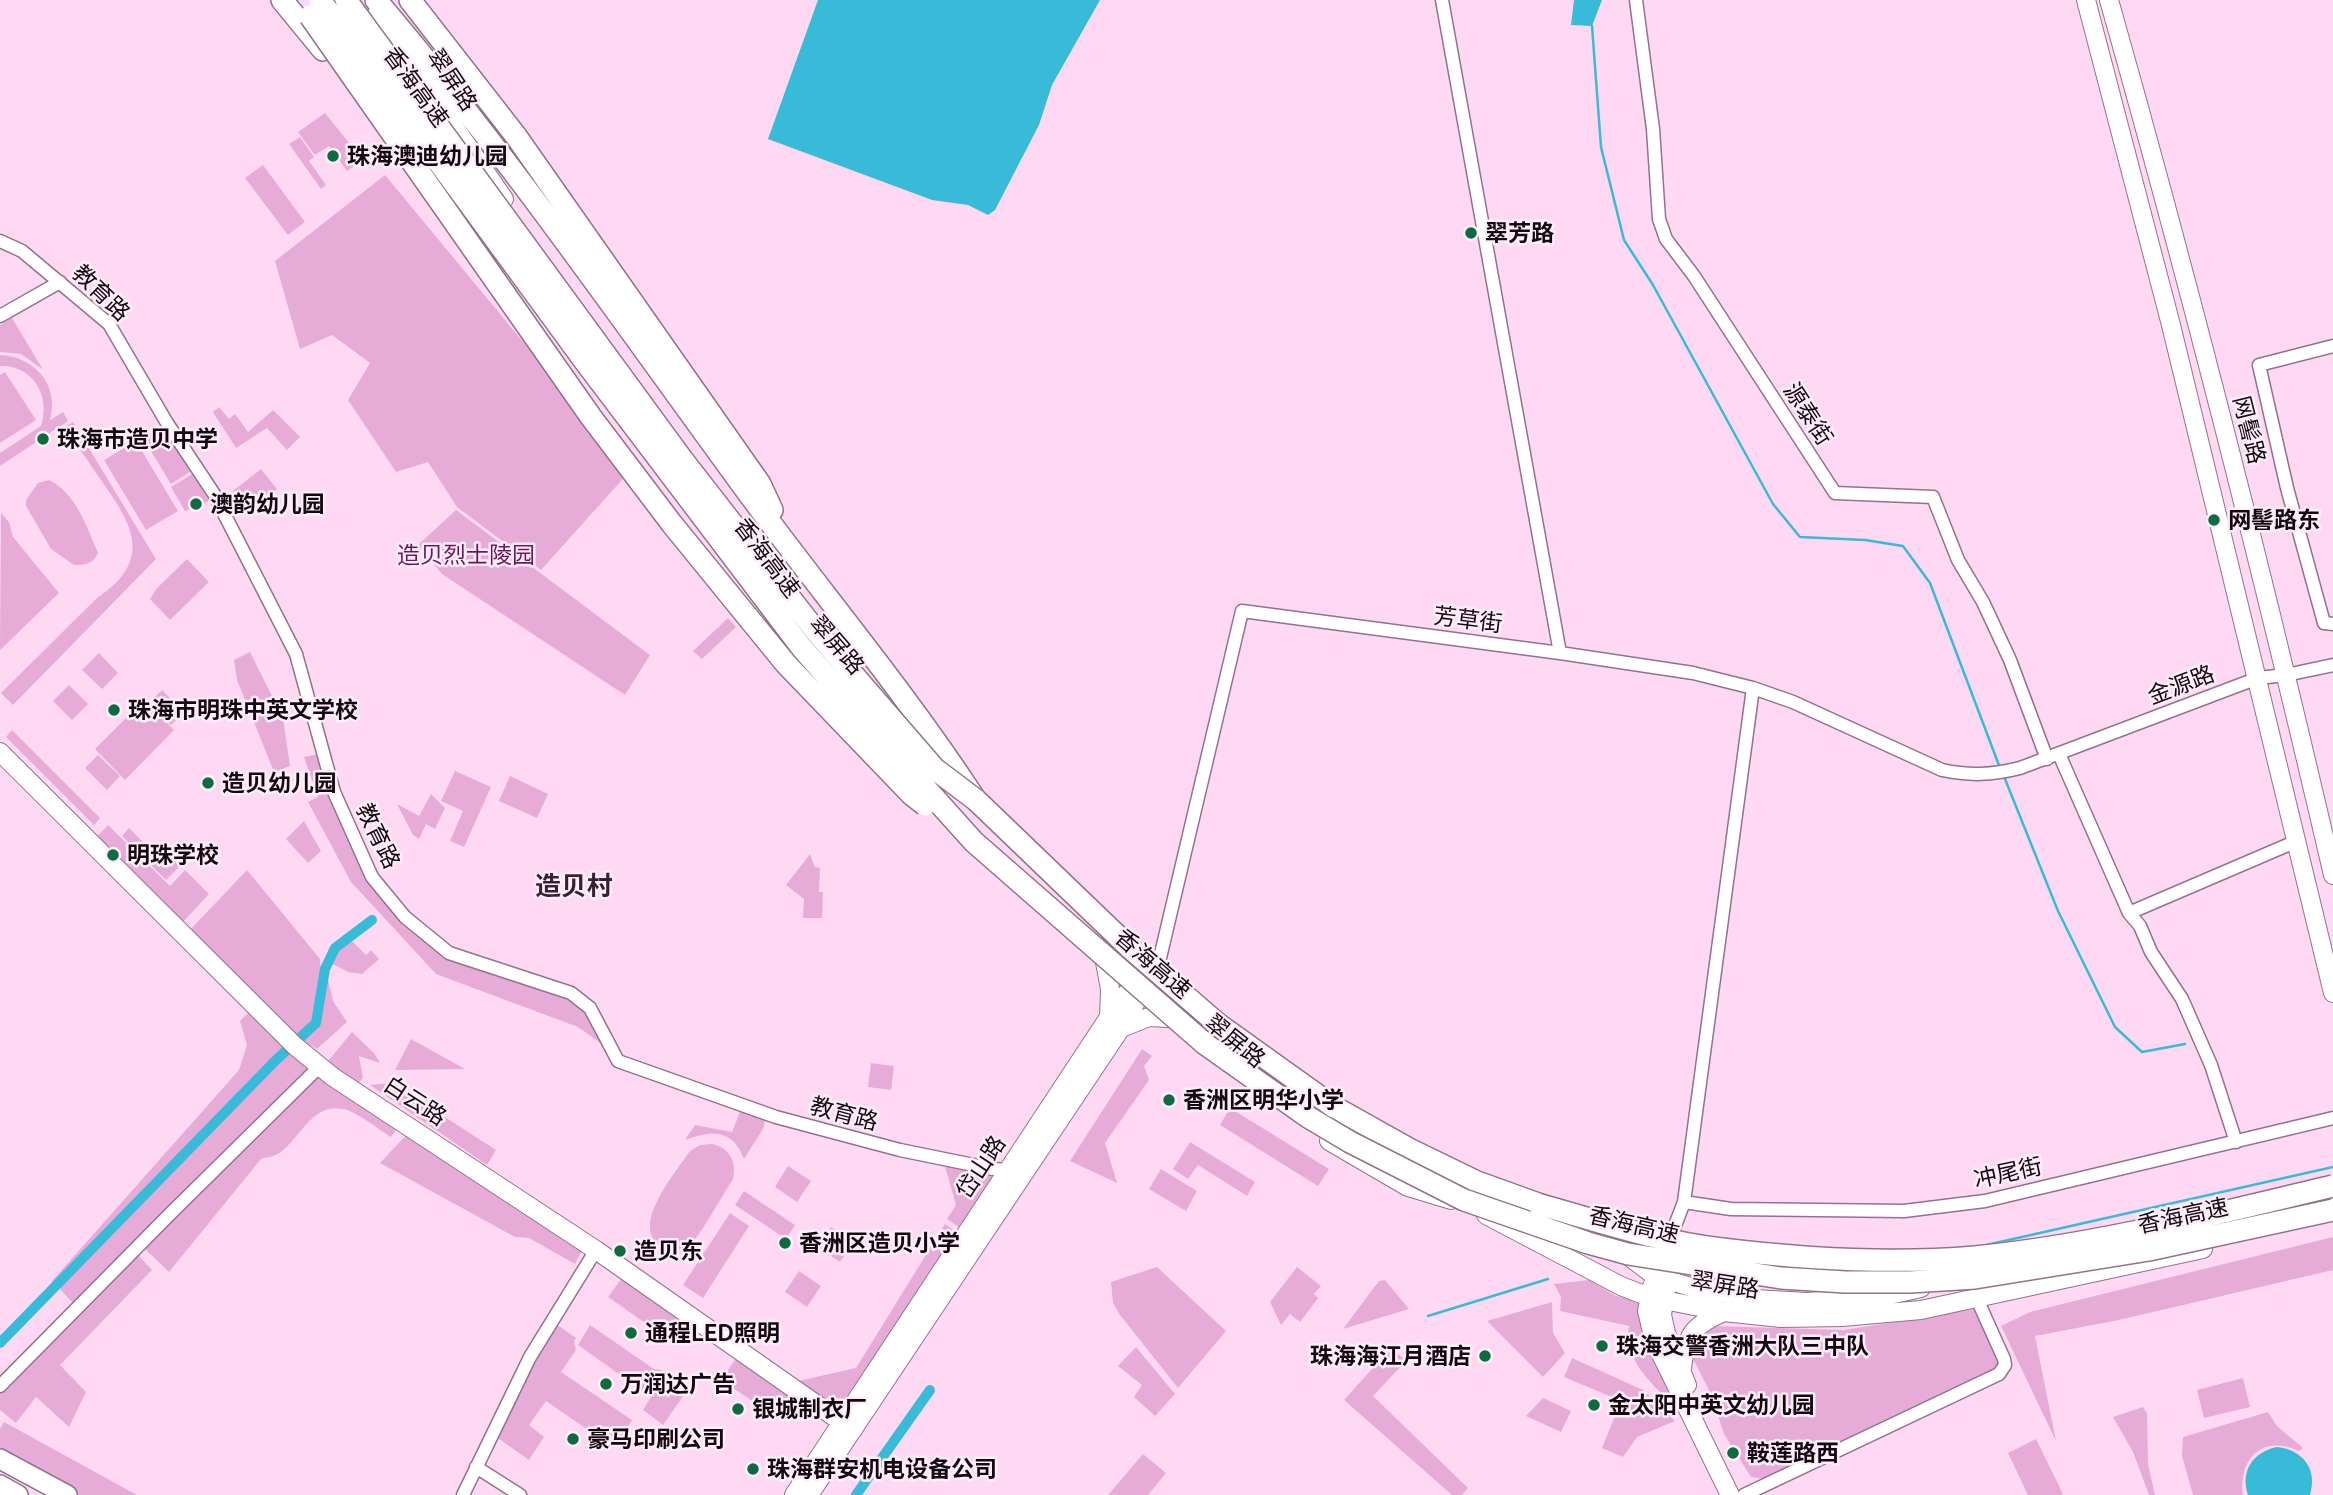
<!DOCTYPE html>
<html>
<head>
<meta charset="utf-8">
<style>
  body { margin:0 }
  canvas { display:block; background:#ffd9f4 }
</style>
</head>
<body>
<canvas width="2333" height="1495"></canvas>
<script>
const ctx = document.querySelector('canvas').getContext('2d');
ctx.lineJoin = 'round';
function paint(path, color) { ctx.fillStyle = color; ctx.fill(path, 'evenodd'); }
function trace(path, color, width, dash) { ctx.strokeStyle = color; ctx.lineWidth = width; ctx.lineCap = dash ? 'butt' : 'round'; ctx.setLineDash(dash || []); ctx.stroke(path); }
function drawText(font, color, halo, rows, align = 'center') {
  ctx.font = font + ' Ubuntu,"Noto Sans SC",sans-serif'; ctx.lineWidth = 5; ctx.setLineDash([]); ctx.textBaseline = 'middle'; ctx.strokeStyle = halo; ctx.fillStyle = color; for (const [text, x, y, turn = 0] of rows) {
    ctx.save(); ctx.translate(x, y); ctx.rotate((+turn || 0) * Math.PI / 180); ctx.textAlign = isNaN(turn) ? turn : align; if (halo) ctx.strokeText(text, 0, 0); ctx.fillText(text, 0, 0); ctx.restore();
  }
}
const green = new Path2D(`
  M325 113 363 160 347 171 329 146 315 155 298 132Z
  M300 137 314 157 309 161 326 185 321 189 289 144Z
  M263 165 305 222 288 235 245 178Z
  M385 175 630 471 541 570 457 507 428 462 396 472 348 400 370 363 332 335 300 349 275 261Z
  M12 318 42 368V369L21 354 0 352V325Z
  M0 355C34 356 60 385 50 420L63 412 68 421 0 466V453L41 426C51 396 33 365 0 366Z
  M5 372 36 420 0 443V375Z
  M219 407 229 419 235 414 248 432 273 410 300 437 287 450 267 428 236 448 213 412Z
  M73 422 156 559 13 705 1 693 97 598C156 559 131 522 98 476 87 460 77 442 60 430Z
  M162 426 190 472 171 484 143 438Z
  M136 441 178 511 146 530 104 460Z
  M261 469 277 489 248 511 233 491Z
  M192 474 209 501 185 511 171 487Z
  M49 480C76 493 87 527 98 553 93 564 85 565 74 565L51 549 26 506V500L38 483Z
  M456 510 650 655 625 695 442 574 418 545Z
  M1 513 9 522 13 537 59 593 0 650Z
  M187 559 209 582 170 620 150 599 156 589Z
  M728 618 736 627 702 659 693 651Z
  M250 652 283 718 290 766 274 772 237 680 234 660Z
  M99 653 118 673 102 689 82 670Z
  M69 685 88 704 72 720 53 701Z
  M162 690 184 712 171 725 149 703Z
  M144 700 174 730 125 780 95 749Z
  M12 730 100 818 94 825 6 737Z
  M319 754 368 875 448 956 570 997 587 1009 606 1047 578 1027 436 974 351 882 308 802 318 797 304 757Z
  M98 755 120 776 107 790 85 768Z
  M455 771 491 787 464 847 450 841 463 811 441 801Z
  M510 776 548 794 537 818 499 801Z
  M431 794 445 808 435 829 426 824 419 839 413 835 397 804 419 816Z
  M304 821 321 851 308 863 286 839Z
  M108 825 170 886 185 870 209 894 182 923 96 838Z
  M129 828 160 859 172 847 186 860 166 880 122 836Z
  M810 854 815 867 820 868 819 892H823L822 918H803L804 899 786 885Z
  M247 870 320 959 321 972 312 1020 294 1038 188 932Z
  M351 940 366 955 371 950 379 959 362 974 348 972 331 963 338 949Z
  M327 976 333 1001 347 1022 317 1049 302 1040 320 1021Z
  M251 1010 313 1066 74 1304 52 1281 239 1070 247 1045 240 1021Z
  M352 1032 374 1053 380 1063 359 1056 363 1078 355 1088 324 1066Z
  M411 1039 465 1069 395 1070Z
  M1142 1049 1152 1056 1144 1066 1149 1080 1105 1143 1117 1183 1070 1161Z
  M871 1063 894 1066 891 1090 868 1087Z
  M321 1072 400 1124 391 1137C379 1130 356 1111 343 1109 313 1103 301 1136 282 1151 277 1156 268 1157 261 1159L169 1272 143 1247Z
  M392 1083 496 1150 487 1165 370 1085Z
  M742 1107 766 1116 763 1129 744 1159C733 1129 711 1130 685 1140L695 1125 732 1132Z
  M1230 1108 1329 1169 1318 1186 1220 1125Z
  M410 1131 584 1246 575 1264 529 1238 515 1237 380 1163Z
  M1190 1142 1255 1182 1247 1196 1198 1165 1188 1179 1173 1169Z
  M712 1144C730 1148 737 1162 733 1179 723 1194 702 1233 691 1244 684 1249 673 1252 665 1248 625 1231 676 1172 690 1151L700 1145Z
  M944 1163 1018 1175 975 1238 947 1219 956 1205Z
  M788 1166 811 1181 797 1202 775 1187Z
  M1161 1169 1197 1191 1186 1211 1149 1189Z
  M744 1191 795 1225 786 1239 735 1205Z
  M730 1213 749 1226 703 1298 683 1285Z
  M945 1224 970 1242 846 1423 789 1383 856 1368Z
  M831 1227 854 1242 840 1262 817 1247Z
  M2333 1237V1270L2119 1320 2035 1336 2056 1441 2001 1326 2030 1312Z
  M138 1255 152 1270 60 1365 86 1392 69 1427 36 1397 16 1423 0 1410V1392Z
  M1157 1267 1226 1331 1178 1388 1120 1315 1113 1303 1111 1282Z
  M1297 1267 1321 1286 1314 1294 1318 1298 1300 1322 1290 1314 1281 1325 1270 1302Z
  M799 1271 821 1286 807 1307 785 1292Z
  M622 1278 691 1326 678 1346 608 1297Z
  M1385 1280 1409 1309 1343 1329 1379 1281Z
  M1589 1280 1616 1296 1651 1299 1694 1422C1668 1399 1621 1365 1629 1326L1560 1311 1561 1297 1554 1284Z
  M1552 1302 1553 1333 1565 1353 1543 1377 1487 1321Z
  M1975 1309 2003 1367 1765 1479 1751 1477 1724 1434 1711 1394 1692 1357 1696 1339 1712 1326 1844 1330Z
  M556 1324 576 1338 574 1341 576 1350 561 1372 632 1420 614 1448 546 1401 529 1425 544 1437 529 1460 495 1436 534 1358Z
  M590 1325 654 1369 661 1370 688 1389 663 1425 643 1410 651 1397 578 1345Z
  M1136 1347 1175 1394 1155 1416 1134 1397 1142 1385 1118 1366Z
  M1391 1348 1406 1361 1373 1396 1468 1488 1462 1495H1452L1344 1400Z
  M737 1357 792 1394 776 1417 721 1380Z
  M1572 1358 1643 1390 1675 1421 1637 1437 1623 1457 1602 1448 1621 1401 1564 1377Z
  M2243 1378 2250 1407 2204 1418 2197 1390Z
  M1543 1398 1571 1411 1561 1432 1526 1416Z
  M2143 1407 2147 1413 2148 1464 2155 1495H2149L2133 1452 2113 1417Z
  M2268 1412 2277 1426 2303 1448 2299 1451C2263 1434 2238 1458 2243 1495H2193L2182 1456 2183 1437Z
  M4 1422 137 1495H77L0 1453V1429Z
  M2036 1439 2063 1494 2060 1495H2028L2008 1453Z
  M1143 1454 1166 1473 1148 1495H1108Z`);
const water = new Path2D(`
  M818 0H1100L1052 85 1039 125 995 210 988 215 968 205 932 200 768 139Z
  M1574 0H1602L1592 26 1571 25Z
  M2277 1447C2303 1450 2318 1469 2310 1495H2248C2240 1471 2253 1452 2277 1447Z`);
const stream = new Path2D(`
  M1592 26 1601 147 1624 240 1653 285 1773 504 1800 537 1865 540 1903 546 1930 583 2000 768
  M2003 774 2058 911 2115 1027 2142 1052 2185 1044
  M1982 1246 2333 1167
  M1428 1316 1548 1279`);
const canal = new Path2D(`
  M0 1343 275 1061 316 1023 325 969 335 948 372 920
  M856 1495 930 1390`);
const street = new Path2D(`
  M1442 0 1560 653
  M1636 0 1653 129 1659 219 1666 239 1694 276 1835 493 1933 497 1958 560 1983 602 2010 660 2047 759
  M0 241 22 251 109 324 167 423 214 494 296 654 334 792 372 877 405 917 449 953 571 993 590 1008 618 1061 776 1117 900 1150 993 1169 1008 1170
  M0 316 60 282
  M2333 346 2259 365 2287 488 2324 623 2333 624
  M2059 754 2129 913 2140 926 2151 952 2182 999 2211 1065 2236 1142
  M2129 913 2297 841
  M1152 974 1159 962 1242 611 1560 653 1693 673 1753 688 1793 702 1942 770C1970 776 1992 775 2020 768L2258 678 2286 675 2333 665
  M1684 1202 1731 1209 1904 1211 1985 1201 2333 1118
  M1668 1244 1684 1202 1753 688
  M0 1386 170 1214 320 1066
  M476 1467 520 1495
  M463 1495 530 1357 596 1250
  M1744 1495 1999 1374 2005 1365 2004 1359 1977 1299`);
const secondary = new Path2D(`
  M2086 0 2171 325 2333 993
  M2109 0C2191 289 2265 582 2333 875
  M377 14 504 199
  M432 178 471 218
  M0 752 295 1046 333 1077 596 1250 853 1430
  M1122 953 1148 979 1195 1018
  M1105 962 1110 989 1109 1017
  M1121 1028 1149 1017 1168 1018
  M1257 1064 1308 1100
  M1329 1141 1408 1187 1451 1200
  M1486 1215 1621 1286 1649 1297 1724 1312 1781 1318 1842 1317 1921 1310 2203 1249
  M1574 1223 1598 1233 1655 1276 1697 1289 1754 1299 1807 1302 1881 1297 1921 1288
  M1652 1286 1647 1311 1654 1340 1730 1495
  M1666 1288 1662 1315 1666 1333 1687 1385
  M1682 1368C1686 1335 1693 1325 1724 1312
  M794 1495 1109 1017 1141 974
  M809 1495 1121 1028 1148 981`);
const primary = new Path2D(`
  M0 1459 67 1495
  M0 1485 18 1495`);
const highway = new Path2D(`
  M282 0 323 50
  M376 0C508 155 623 322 743 486 819 590 903 689 973 796
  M410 0 516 136 760 484 772 510
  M1334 1107 1409 1149 1477 1182 1538 1204`);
const highwayBridge = new Path2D(`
  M320 0 586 363 802 648 920 782 974 842 1205 1044 1308 1117 1350 1142 1464 1200 1588 1243 1628 1254 1781 1278 1845 1282H1910L1975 1278 2149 1250 2333 1210
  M346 0 682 459 819 635 935 769 976 800 1129 947 1218 1024 1334 1107
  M310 16 591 417 672 524 786 664 912 795 925 805
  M1538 1204C1598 1221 1660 1242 1722 1249 1804 1259 1894 1264 1975 1257 2096 1245 2215 1214 2333 1186`);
const markers = [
  [333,156,7,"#0d6b40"],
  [1471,233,7,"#0d6b40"],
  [43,439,7,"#0d6b40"],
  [196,504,7,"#0d6b40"],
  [2214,520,7,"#0d6b40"],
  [114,710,7,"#0d6b40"],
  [208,783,7,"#0d6b40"],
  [113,855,7,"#0d6b40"],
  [1169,1100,7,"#0d6b40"],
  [785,1243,7,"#0d6b40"],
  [620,1251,7,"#0d6b40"],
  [631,1333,7,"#0d6b40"],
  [1602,1346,7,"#0d6b40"],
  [1485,1356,7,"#0d6b40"],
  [606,1384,7,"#0d6b40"],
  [1594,1405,7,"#0d6b40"],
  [738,1409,7,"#0d6b40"],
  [573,1439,7,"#0d6b40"],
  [1733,1453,7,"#0d6b40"],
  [753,1469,7,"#0d6b40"]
];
const streetNames = [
  ["翠屏路",452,80,56],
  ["香海高速",416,87,54],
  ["教育路",101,293,44],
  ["源泰街",1808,414,57],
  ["网髻路",2249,430,76],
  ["香海高速",767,558,53],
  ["芳草街",1468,620,7],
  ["翠屏路",837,645,49],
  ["金源路",2181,685,-21],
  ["教育路",378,836,64],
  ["香海高速",1153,964,41],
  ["翠屏路",1235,1041,39],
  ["白云路",415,1101,33],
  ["教育路",844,1114,15],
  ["岱山路",981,1167,-57],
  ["冲尾街",2008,1173,-12],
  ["香海高速",2183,1216,-12],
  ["香海高速",1634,1225,13],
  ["翠屏路",1725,1285,9]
];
const poiNames = [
  ["珠海澳迪幼儿园",347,156],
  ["翠芳路",1485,233],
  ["珠海市造贝中学",57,439],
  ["澳韵幼儿园",210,504],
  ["网髻路东",2228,520],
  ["珠海市明珠中英文学校",128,710],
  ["造贝幼儿园",222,783],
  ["明珠学校",127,855],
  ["香洲区明华小学",1183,1100],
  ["香洲区造贝小学",799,1243],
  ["造贝东",634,1251],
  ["通程LED照明",645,1333],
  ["珠海交警香洲大队三中队",1616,1346],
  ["珠海海江月酒店",1471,1356,"right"],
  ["万润达广告",620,1384],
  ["金太阳中英文幼儿园",1608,1405],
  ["银城制衣厂",752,1409],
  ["豪马印刷公司",587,1439],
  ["鞍莲路西",1747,1453],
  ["珠海群安机电设备公司",767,1469]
];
const parkNames = [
  ["造贝烈士陵园",466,555]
];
const quarterNames = [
  ["造贝村",574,886]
];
paint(green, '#e7abd7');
paint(water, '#37bbd8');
trace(stream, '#37bbd8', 2.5);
trace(canal, '#37bbd8', 10);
trace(street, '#93728a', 15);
trace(secondary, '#93728a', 20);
trace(primary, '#93728a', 22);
trace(highway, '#93728a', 24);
trace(street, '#fff', 12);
trace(secondary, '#fff', 18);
trace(primary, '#fff', 19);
trace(highway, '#fff', 21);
trace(highwayBridge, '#93728a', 24, []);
trace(highwayBridge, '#fff', 21);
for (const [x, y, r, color] of markers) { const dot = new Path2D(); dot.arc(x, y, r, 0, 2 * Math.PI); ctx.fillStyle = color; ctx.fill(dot); trace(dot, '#feeef9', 2.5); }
drawText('23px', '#140811', '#feeef9', streetNames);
drawText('bold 23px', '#140811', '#feeef9', poiNames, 'left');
drawText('23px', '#6b175c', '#feeef9', parkNames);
drawText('bold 26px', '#3a1e33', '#feeef9', quarterNames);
</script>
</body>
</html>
